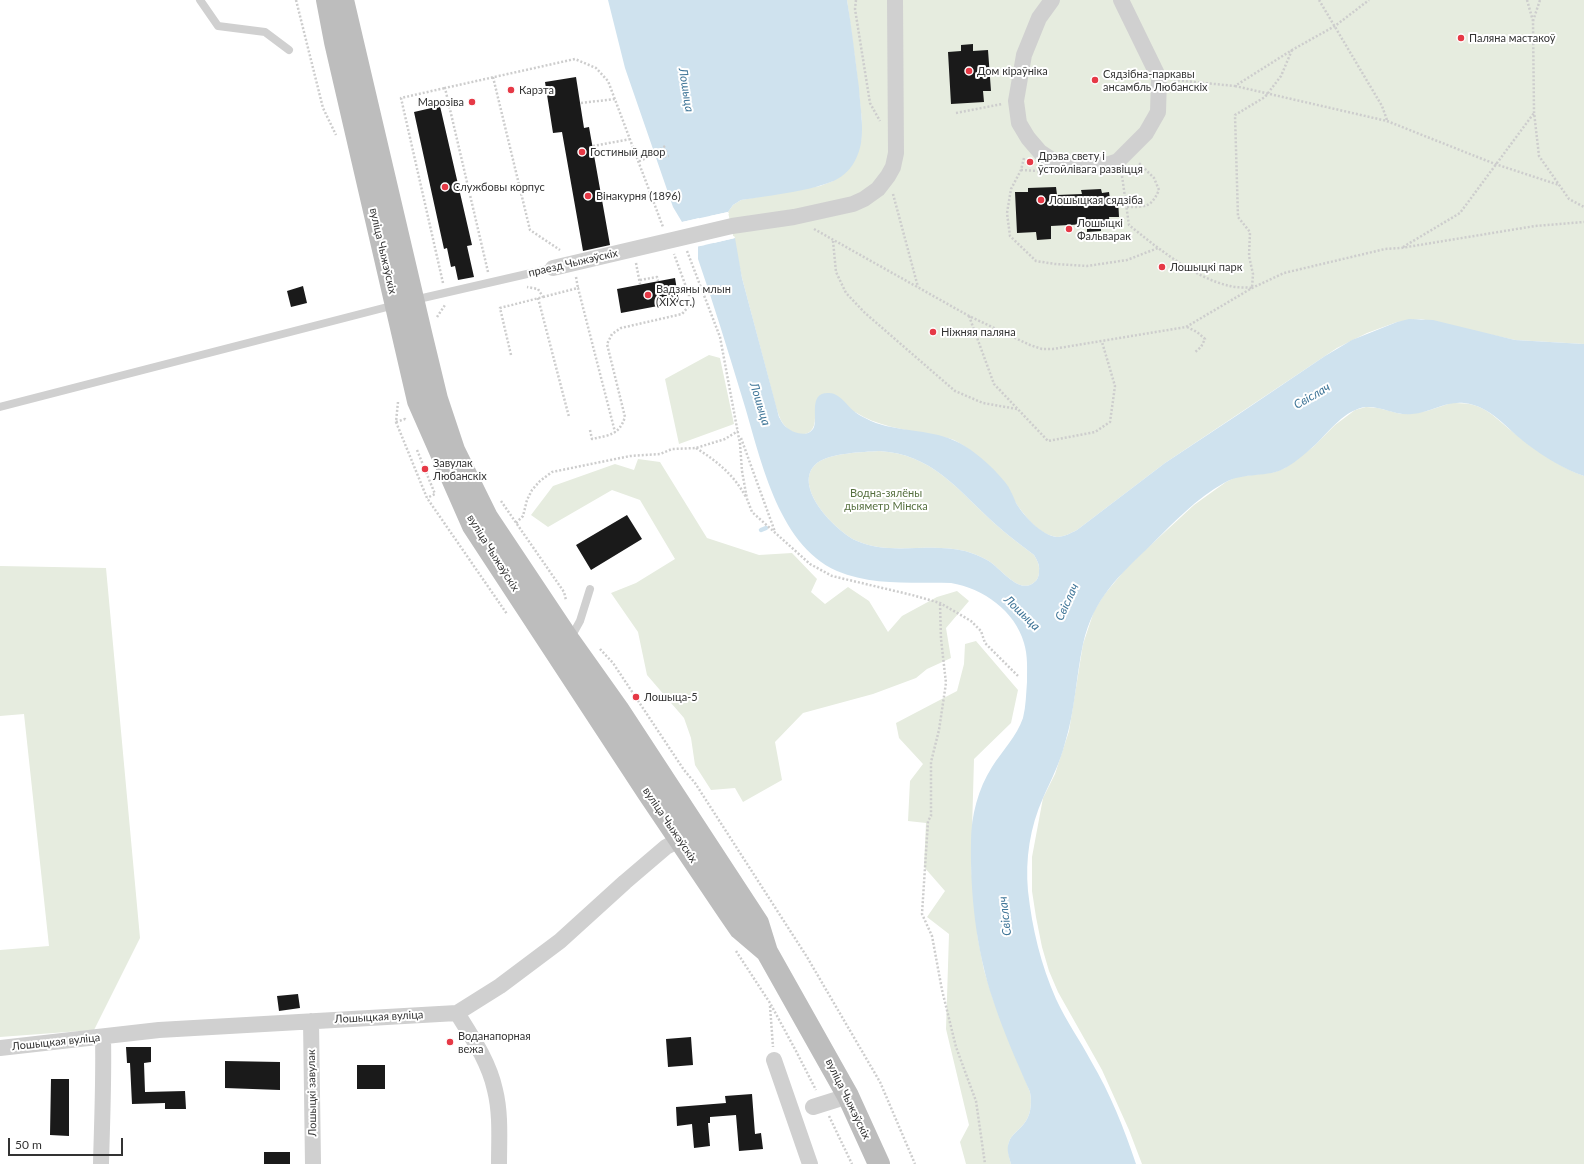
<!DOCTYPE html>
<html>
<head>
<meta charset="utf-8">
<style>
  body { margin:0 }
  #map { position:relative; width:1584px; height:1164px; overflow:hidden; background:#fff; font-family:Lato,sans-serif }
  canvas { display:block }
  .scale { position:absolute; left:8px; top:1138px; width:115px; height:18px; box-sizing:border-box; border:2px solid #333; border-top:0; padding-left:5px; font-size:12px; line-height:14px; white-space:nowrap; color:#333; -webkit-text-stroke:3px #fff; paint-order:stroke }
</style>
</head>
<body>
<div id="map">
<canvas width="1584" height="1164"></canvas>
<div class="scale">50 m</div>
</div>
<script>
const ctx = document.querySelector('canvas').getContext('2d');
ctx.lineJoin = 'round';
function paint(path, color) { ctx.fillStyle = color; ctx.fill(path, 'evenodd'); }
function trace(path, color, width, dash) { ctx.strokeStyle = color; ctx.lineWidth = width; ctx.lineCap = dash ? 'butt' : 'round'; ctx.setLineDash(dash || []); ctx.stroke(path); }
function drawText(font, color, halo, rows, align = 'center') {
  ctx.font = font + ' Lato,sans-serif'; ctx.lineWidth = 4; ctx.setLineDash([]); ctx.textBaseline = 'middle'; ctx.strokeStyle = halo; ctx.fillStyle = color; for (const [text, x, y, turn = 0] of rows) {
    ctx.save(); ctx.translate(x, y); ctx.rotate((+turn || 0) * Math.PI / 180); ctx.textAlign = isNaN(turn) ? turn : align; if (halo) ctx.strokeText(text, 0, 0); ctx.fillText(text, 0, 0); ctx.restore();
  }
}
const green = new Path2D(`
  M847 0H1584V344L1515 340 1421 319 1397 322 1367 333 1337 348 1165 463 1077 530C1071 533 1064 537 1057 537 1026 534 1007 481 986 463 976 455 966 446 954 440 946 437 936 436 927 434 902 429 877 426 855 412L815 418C815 439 795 438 784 425 780 420 778 413 776 407L742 278 728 212 733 205 741 200 820 186 833 181 861 142 862 121 856 67Z
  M709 355 720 358 734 424 679 444 665 379Z
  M1451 403C1484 402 1489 413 1513 432 1533 449 1559 467 1584 476V1164H1142L1129 1130 1102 1070 1058 992 1049 971 1042 947 1036 917 1032 891V857L1043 798 1055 774 1069 731 1083 644 1094 611 1104 595 1128 566 1194 505 1226 482 1236 477 1275 472 1285 468 1313 447 1335 425 1355 410 1366 407 1378 408 1401 414 1427 411Z
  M879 451C932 454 957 489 993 522 1006 534 1020 544 1034 555 1037 560 1040 565 1039 572 1039 577 1037 581 1032 584 1017 593 1000 567 987 560 980 556 972 553 965 551 929 542 891 556 857 541 836 532 790 485 817 463 830 453 863 452 879 451Z
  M638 459 660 462 707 538 759 555 792 553 817 579 811 592 825 604 848 587 869 601 888 632 902 616 937 597 957 591 969 601 946 628 951 658 927 669 916 678 873 694 803 713 775 742 782 780 743 802 735 788 711 790 695 765 691 738 684 718 647 675 638 632 611 593 636 583 675 559 640 500 612 490 548 527 531 515 553 486 615 464 634 470Z
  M0 566 106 568 140 938 94 1030 0 1037V950L49 946 24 714 0 716Z
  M976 641 1018 690 1011 723 974 759 971 866 978 939 984 970 993 999 1030 1092C1032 1104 1031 1116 1023 1125 1018 1131 1011 1135 1009 1142 1007 1149 1009 1157 1011 1164H966L960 1142 969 1125 946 1029 949 934 927 917 945 891 924 867 926 823 908 821 910 781 923 764 899 738 896 723 957 691 964 664 965 644Z`);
const water = new Path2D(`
  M608 0H847C852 29 855 58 859 88 860 106 864 125 861 143 859 155 853 168 842 176 824 190 766 196 741 200L733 205 728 212 710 216 714 243 735 238 742 278 779 417C781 420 782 423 784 425 791 433 809 439 814 427 818 417 808 392 829 393 840 393 847 406 855 412 860 416 866 418 871 421 897 432 928 429 953 440 971 447 993 467 1005 482 1010 488 1013 496 1016 503 1023 515 1042 536 1057 537 1064 537 1071 533 1077 530L1165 463 1239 414 1325 356 1352 340 1397 322 1409 319 1433 320 1515 340 1584 344V476C1564 469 1544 457 1527 444 1507 429 1491 406 1464 403 1445 401 1430 413 1412 414 1396 416 1382 406 1366 407 1345 409 1329 432 1315 445 1306 453 1297 461 1287 467 1267 479 1245 471 1224 483 1197 498 1174 522 1152 544 1119 576 1094 597 1083 644 1076 677 1075 711 1065 743 1060 763 1051 780 1043 798 1030 827 1025 859 1028 891 1032 928 1041 965 1056 999 1066 1021 1080 1040 1091 1061 1110 1093 1124 1128 1136 1164H1011C1009 1157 1006 1149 1009 1142 1011 1135 1018 1131 1023 1125 1031 1116 1032 1104 1030 1092 1017 1062 1003 1031 993 1000 976 949 970 894 971 841 971 816 978 789 992 767 1002 751 1017 736 1023 718 1026 706 1026 694 1027 682 1027 669 1028 656 1024 643 1015 611 983 588 951 583 914 582 872 586 837 571 776 544 760 454 742 397 728 351 714 305 698 259V246L705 245 699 218 682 222 673 207 625 68ZM879 451C932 454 957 489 993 522 1006 534 1020 544 1034 555 1037 560 1040 565 1039 571 1039 577 1037 581 1032 584 1017 593 1000 567 987 560 980 556 972 553 965 551 929 542 891 556 857 541 836 532 790 485 817 463 830 453 863 452 879 451Z`);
const pier = new Path2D(`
  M728 212 729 214 712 217 716 240 734 236 735 238 696 247 697 245 702 243 698 221 683 224 682 222Z`);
const stream = new Path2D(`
  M761 530 766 528`);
const building = new Path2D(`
  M973 44V51L988 50 991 91H983L984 102 951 104 948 52 961 51V45Z
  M576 77 584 128 589 127 610 245 583 251 562 132 553 133 545 82Z
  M440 106 472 245 467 246 474 277 458 280 455 266 451 267 447 248 444 249 414 112Z
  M1056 187 1057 195 1082 194 1081 190 1101 189 1102 193 1109 192 1110 199 1118 198 1119 217H1109L1110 225H1101V231L1087 232V224L1051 226V239L1037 240 1036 232 1017 233 1015 192H1028V188Z
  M675 278 679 302 621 313 617 289Z
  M303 286 307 303 291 307 287 291Z
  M627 515 642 539 591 570 576 545Z
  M298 994 300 1008 279 1011 277 996Z
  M691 1037 693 1065 668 1067 666 1039Z
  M126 1047H151V1062L144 1063 145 1092 185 1091 186 1109H165V1103L132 1104 130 1063H127Z
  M225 1061 280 1062V1090L225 1088Z
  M357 1065H385V1089H357Z
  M51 1079H69V1136L50 1135Z
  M752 1094 755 1134 761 1133 763 1149 739 1151 736 1115 710 1117V1123H708L710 1146 694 1148 692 1124 677 1126 676 1107 726 1103 725 1096Z
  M264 1152H290V1164H264Z`);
const path = new Path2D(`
  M296 0 323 108 336 135
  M856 0 855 9 870 103 880 121
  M1319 0 1382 106 1387 120
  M1527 0 1533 21 1534 112 1539 156 1569 199 1584 207
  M1533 21 1540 0
  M493 77 530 230 560 250
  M1174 80 1235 86 1292 50 1335 26 1369 0
  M1235 86 1387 121 1495 164 1559 185
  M581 103 615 99
  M956 113 1002 104
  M593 146 631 139
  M665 146 658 151 657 154 661 157 669 156
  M1024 158 1021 170 1011 189 1007 213 1010 236 1036 261 1055 264 1087 266 1127 260 1158 248
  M639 161 669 150
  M1021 170 1039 171
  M1122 176 1129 225C1156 247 1196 279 1230 286 1237 288 1245 287 1252 288L1253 274 1249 256 1250 232 1238 217 1235 115 1265 97 1281 76 1292 50
  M893 194 918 287
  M1127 207C1145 207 1151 208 1159 190L1154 178 1138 162
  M814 229 969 316 1030 345 1042 349H1053L1186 327 1252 288 1284 273 1385 249 1401 248 1535 226 1584 222
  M833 241 836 272 846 293 865 313 955 391 983 403 1017 409
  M1403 247 1460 213 1534 113
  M687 251 720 337 740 444 742 471 747 499 752 512 810 564 832 576 912 595 940 603 971 621 981 631 985 643 1018 676
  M636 263 640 284
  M488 272 445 88 575 59 596 68 608 81 663 227
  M576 277 578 288
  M640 280 657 277 658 281
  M443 283 401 98 445 88
  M543 297 578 288 615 432
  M538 298 569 417
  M969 316 994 384 1048 441 1095 432 1110 422 1115 386 1102 342
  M437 317 445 305
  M1187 327 1197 332 1205 339 1201 347 1194 353
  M511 355 500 308 543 297 538 289 527 287
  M398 402 396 422 427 498 507 614
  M396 422 405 419 406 421
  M590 430 592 439C610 435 619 435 625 417L607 344 612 334 621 328 682 314 689 306V295L674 254
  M741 438 775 532
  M696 448C718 462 733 474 746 497
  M417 450 435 494 427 498
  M501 501 564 592 566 600
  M516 523 523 516 527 500 532 490 540 481 552 472 630 456 660 454 672 449 696 448 725 439 738 431
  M940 604 941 639 946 683 939 730 931 762V816L928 821 922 914 932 936 942 990 956 1047 976 1101 985 1164
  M600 649 613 663 684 770 695 783 807 957 880 1082 915 1164
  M736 951 770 1003 796 1051 816 1090
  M770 1006 773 1047
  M829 1116 852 1164`);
const lane = new Path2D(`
  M200 0 218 26 265 32 289 50
  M414 300 553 268
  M0 407 395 305
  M570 639 580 621 590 589`);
const street = new Path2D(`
  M1052 0 1039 18 1024 55 1016 101 1019 123 1028 138 1040 152 1055 162 1085 166 1109 164 1118 161 1146 133 1158 112 1159 78 1121 0
  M553 268 732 226 794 217 853 204 864 199 878 189 888 176 893 167 896 153 895 0
  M457 1013C472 1037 489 1062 495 1090 501 1114 499 1140 499 1164
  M311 1021 313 1164
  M0 1048 159 1030 457 1013 500 986 560 941 625 882 666 847 689 835
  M774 1060 810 1164
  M813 1107 848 1096
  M101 1164C102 1122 104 1080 103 1037`);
const secondary = new Path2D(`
  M327 0 335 42 418 401 473 526 648 793 729 913 740 929 767 952
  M343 0 422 337 437 399 454 450 487 517 569 640 618 709 758 923 767 952 848 1096 879 1164`);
const markers = [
  [1461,38,4,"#e63946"],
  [969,71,4,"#e63946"],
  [1095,80,4,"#e63946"],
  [511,90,4,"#e63946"],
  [472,102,4,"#e63946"],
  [582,152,4,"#e63946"],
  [1030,162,4,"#e63946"],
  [445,187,4,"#e63946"],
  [588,196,4,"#e63946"],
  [1041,200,4,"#e63946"],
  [1069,229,4,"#e63946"],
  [1162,267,4,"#e63946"],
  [648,295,4,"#e63946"],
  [933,332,4,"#e63946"],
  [425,469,4,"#e63946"],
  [636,697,4,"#e63946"],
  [450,1042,4,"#e63946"]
];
const poiNames = [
  ["Паляна мастакоў",1469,38],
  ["Дом кіраўніка",977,71],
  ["Сядзібна-паркавы",1103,74],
  ["ансамбль Любанскіх",1103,87],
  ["Карэта",519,90],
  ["Марозіва",464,102,"right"],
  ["Гостиный двор",590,152],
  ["Дрэва свету і",1038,156],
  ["ўстойлівага развіцця",1038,169],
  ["Службовы корпус",453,187],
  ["Вінакурня (1896)",596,196],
  ["Лошыцкая сядзіба",1049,200],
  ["Лошыцкі",1077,223],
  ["Фальварак",1077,236],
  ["Лошыцкі парк",1170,267],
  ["Вадзяны млын",656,289],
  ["(XIX ст.)",656,302],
  ["Ніжняя паляна",941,332],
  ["Завулак",433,463],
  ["Любанскіх",433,476],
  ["Лошыца-5",644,697],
  ["Воданапорная",458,1036],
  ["вежа",458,1049]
];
const streetNames = [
  ["вуліца Чыжэўскіх",383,251,77],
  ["праезд Чыжэўскіх",573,263,-13],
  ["вуліца Чыжэўскіх",493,553,58],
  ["вуліца Чыжэўскіх",670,825,56],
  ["Лошыцкая вуліца",379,1017,-3],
  ["Лошыцкая вуліца",56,1042,-6],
  ["Лошыцкі завулак",312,1093,-91],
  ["вуліца Чыжэўскіх",848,1099,64]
];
const parkNames = [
  ["Водна-зялёны",886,493],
  ["дыяметр Мінска",886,506]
];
const waterNames = [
  ["Лошыца",686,90,81],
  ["Свіслач",1312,396,-30],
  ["Лошыца",760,404,73],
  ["Свіслач",1067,602,-65],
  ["Лошыца",1022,613,44],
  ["Свіслач",1005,916,-97]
];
paint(green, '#e6ecdf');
paint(water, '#cfe2ee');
paint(pier, '#fff');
trace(stream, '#cfe2ee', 4.5);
paint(building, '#1a1a1a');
trace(path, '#cdcdcd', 2.5, [2, 2]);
trace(lane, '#d0d0d0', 8);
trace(street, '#d0d0d0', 16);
trace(secondary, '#bdbdbd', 22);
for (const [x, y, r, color] of markers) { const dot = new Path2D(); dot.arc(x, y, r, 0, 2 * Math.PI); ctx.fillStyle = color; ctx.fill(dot); trace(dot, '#fff', 1.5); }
drawText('11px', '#333', '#fff', poiNames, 'left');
drawText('11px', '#333', '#fff', streetNames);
drawText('11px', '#56703f', '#fff', parkNames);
drawText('italic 12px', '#3f7597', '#fff', waterNames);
</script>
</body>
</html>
